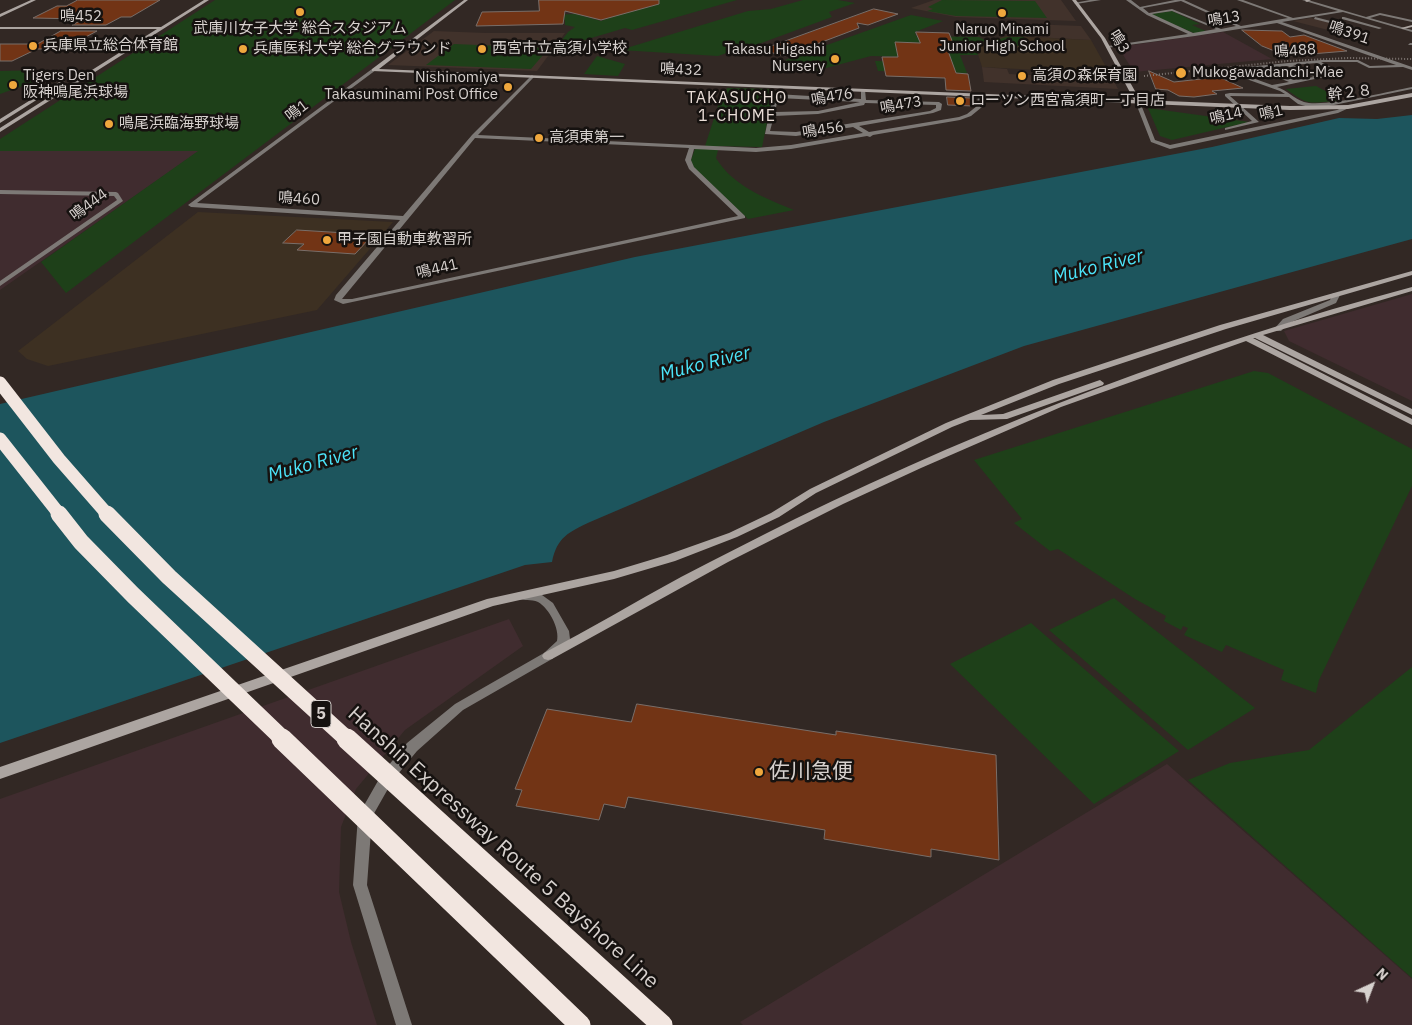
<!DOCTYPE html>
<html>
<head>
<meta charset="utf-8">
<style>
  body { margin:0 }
  #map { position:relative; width:1412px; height:1025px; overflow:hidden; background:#322824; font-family:"IBM Plex Sans",sans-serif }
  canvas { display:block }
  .north { position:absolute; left:1347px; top:960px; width:50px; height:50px; -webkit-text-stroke:4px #161210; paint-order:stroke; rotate:43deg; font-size:14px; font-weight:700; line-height:20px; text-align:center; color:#d7d1ce }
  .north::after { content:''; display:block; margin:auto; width:18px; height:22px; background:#d7d1ce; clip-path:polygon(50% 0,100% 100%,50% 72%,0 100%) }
</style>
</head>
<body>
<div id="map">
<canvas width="1412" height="1025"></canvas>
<div class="north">N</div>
</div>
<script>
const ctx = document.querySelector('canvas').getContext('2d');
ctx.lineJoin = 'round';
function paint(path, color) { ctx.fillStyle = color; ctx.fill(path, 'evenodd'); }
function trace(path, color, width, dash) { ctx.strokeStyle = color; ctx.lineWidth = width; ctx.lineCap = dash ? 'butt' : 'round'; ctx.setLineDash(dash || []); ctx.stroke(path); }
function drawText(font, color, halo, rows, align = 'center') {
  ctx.font = font + ' "IBM Plex Sans","Noto Sans JP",sans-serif'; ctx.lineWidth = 5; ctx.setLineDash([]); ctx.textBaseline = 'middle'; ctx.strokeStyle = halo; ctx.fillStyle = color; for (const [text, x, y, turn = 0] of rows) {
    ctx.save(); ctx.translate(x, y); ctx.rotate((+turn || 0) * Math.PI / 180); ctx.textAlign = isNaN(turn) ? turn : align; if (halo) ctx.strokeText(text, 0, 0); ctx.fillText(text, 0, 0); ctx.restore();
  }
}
const commercial = new Path2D(`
  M1007 36 1091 40 1110 74 982 67 975 44Z
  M198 212 393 222 317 310 48 366 27 359 18 351Z`);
const industrial = new Path2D(`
  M1223 32 1272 59 1134 72 1118 47Z
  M0 151H199L0 290Z
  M1412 294V401L1289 341 1284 331Z
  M509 619 523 646 405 730 356 789 341 827 339 892 351 942 377 1025H0V799Z
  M1167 764 1412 979V1025H743L740 1022Z`);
const built = new Path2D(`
  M934 0H1061L1076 21 956 17 911 8Z
  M1311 18 1351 28 1332 31 1293 21Z
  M1028 24 1081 26 1091 40 1034 37Z
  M434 31 486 33H565L537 71 388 65Z
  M982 67 1007 69 1009 74 1113 79 1118 89 984 82Z`);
const green = new Path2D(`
  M215 0H455L66 293 41 262 198 151H0V139Z
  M633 0H737L632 30 625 28 571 44 574 45 556 48 568 32 575 27 565 25V20H549L550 15 576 14 601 21 612 17 622 3 646 8 655 5Z
  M803 0H838L855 3 829 12 832 17 745 49 735 50 718 56 620 50 748 11 771 9Z
  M942 0 1035 1 1047 18 956 16 927 11 933 9 928 7Z
  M1172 11 1200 24 1192 25 1208 32 1196 34 1150 14Z
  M911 15 943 21 915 32 916 36 979 37 986 41 975 44 978 55H960L967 73 878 71 875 61 952 62 951 58 871 56 815 71 785 60Z
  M1007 37H1024L1026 46 997 45 996 40Z
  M454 44 549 48 531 69 426 65Z
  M597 56 625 64 618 76 584 74Z
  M46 70 51 76 0 94V71Z
  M1316 86 1339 98 1336 101C1308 103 1309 106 1286 89Z
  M727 88 774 89 762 147 719 146 716 158C733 186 765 198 794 210L748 219 693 167 691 160 696 146H705L720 100 724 98Z
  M1148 108 1249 122 1172 140 1160 136Z
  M1254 371 1268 373 1412 449V486L1319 680 1316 693 1281 680 1284 670 1226 645 1222 652 1184 635 1188 628 1183 626 1181 630 1164 621 1166 616 1135 599 1058 549 1050 551 1014 523 1022 519 974 460Z
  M1114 598 1255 708 1188 750 1049 630Z
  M1031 623 1179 751 1094 804 950 664Z
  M1412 667V978L1188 780 1230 763 1309 750Z`);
const water = new Path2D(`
  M1412 115V239L1024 346 824 422 590 522C569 532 557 537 552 562L525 565 0 743V404L635 257 1212 147 1339 118 1377 119Z`);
const building = new Path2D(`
  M78 0H160L131 17H121L106 25H72L84 19 33 18 57 6H66Z
  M539 0H659V4L601 20 565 11 563 24 476 26 482 12 539 11Z
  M874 9 898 14 868 25 857 23 859 28 785 56 761 50Z
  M1242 30 1282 31 1290 37 1304 35 1347 51 1287 56 1262 46Z
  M61 31H97L63 49H37L12 61H0V44H37Z
  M916 32 949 33 955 48H947L956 73 968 74 971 91 946 90 945 78 886 76 882 57H898L895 42 920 43Z
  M1149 71 1174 82 1219 77 1243 88 1212 91 1217 94 1194 97 1179 96 1168 90 1156 89Z
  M947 97 972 98 973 106 948 105Z
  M297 230 362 234 360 237H371L355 254 297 250 304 244 283 243Z
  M637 704 836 735V731L996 755 999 860 931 849V857L824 839 825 830 628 797 625 808 604 804 599 820 516 806 522 790 515 789 547 709 631 722Z`);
const street = new Path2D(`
  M1090 0H1101L1076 4 1074 3Z
  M1126 0H1131L1140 7 1175 0H1184L1241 26 1288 18 1237 0H1243L1293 18 1338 11 1302 0H1308L1366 17 1380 13 1412 20V22L1380 15 1370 18 1412 30V32L1343 12 1282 22 1412 67V70L1403 67 1369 68 1357 62H1321L1343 73 1277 87C1287 90 1294 99 1304 102 1323 108 1390 91 1412 87V89L1329 106 1309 107 1298 104 1289 97 1230 96 1259 122 1225 130V128L1252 121 1225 96V94L1230 93 1285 94 1280 91 1224 71V69L1321 60H1358L1370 66 1396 65 1277 23 1195 36 1106 48 1108 46 1188 34 1147 15ZM1181 1 1236 26 1221 29 1172 9 1149 13 1143 8ZM1172 11 1216 29 1193 33 1152 14ZM1317 63 1336 73 1320 76 1293 65ZM1287 66 1314 77 1294 80 1263 68ZM1257 68V69L1289 82 1272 85 1233 71Z
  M1315 17 1354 27 1355 28 1353 29 1314 19Z
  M1342 17H1344L1382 28 1379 29 1342 19Z
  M1410 43H1412V45H1408Z
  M372 69 376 70 197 203 403 216 472 135 532 75 534 77 478 135 756 148 791 145 863 133 853 127 796 136 765 134 773 96 776 94 861 99V90L863 89 865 90 866 100 939 102 942 104 941 110 933 113 859 126 869 132 959 117 967 114 977 106 978 95 981 93 984 95 982 107 971 116 960 120 873 135 870 137 867 136 791 149 756 152 694 149 691 160 694 167 745 216V218L343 304 334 300 336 295 400 220 191 207 188 205ZM778 98 860 102 818 111 775 112ZM865 103 936 105V108L930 111 796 132 770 131 774 116 818 114 864 105ZM475 138 689 148 685 160 689 169 738 216 352 299H342Z
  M1135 101 1140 102 1155 140 1170 145 1337 110 1348 105 1351 107 1338 113 1170 149 1151 142Z
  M0 190 116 192 118 193 123 201 0 286V281L117 200 114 196 0 194Z
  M1333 293H1339L1340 295 1336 303 1289 323 1281 331H1275L1274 329 1283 319 1330 300Z
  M521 592 542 595 553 603 569 631 570 639 565 647 552 659 463 710 417 751 393 780 372 817 367 885 412 1025H396L353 885 358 816 383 772 407 743 455 704 544 653 557 641C560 629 549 608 538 602 531 599 524 601 517 599L516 596 517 593Z`);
const secondary = new Path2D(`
  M31 0H36L0 17V14Z
  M204 0H209L0 132V128L157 29H0V27H161Z
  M464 0H468L379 69 1134 100 1101 38 1072 0H1076L1105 38 1140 100 1290 106 1348 105 1412 93V97L1348 109 1290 110 372 71V69Z
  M1306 0H1311L1307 2 1305 1Z
  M1412 25V27L1403 29 1401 28Z
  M61 81 65 82 0 123V119Z
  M1412 271V275L1226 329 1059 384 981 415 1003 414 1097 381 1100 380 1104 383 1103 385 1007 419 970 420 952 427 816 493 779 517 737 537 675 561 614 579 493 606 0 779V767L487 599 614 571 667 555 729 533 771 513 810 489 946 423 1053 380 1220 325Z
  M1412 287V291L1263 335 1412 409V415L1255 338H1253L1412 419V425L1246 341 1061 407 921 468 843 504 728 562 552 659 548 660 544 659 542 656 544 653C590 629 635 602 681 577 719 557 757 538 795 519 995 422 1198 344 1412 287Z`);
const rail = new Path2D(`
  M1144 76 1288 61 1348 58 1412 59`);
const highwayBridgeFar2 = new Path2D(`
  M0 383 59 459 108 515
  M0 439 60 515`);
const highwayBridgeFar1 = new Path2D(`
  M59 514 81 542 133 595 284 740
  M107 514 169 577 348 740`);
const highwayBridge = new Path2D(`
  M282 739 580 1025
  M347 739 662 1025`);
const markers = [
  [300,12,5,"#efa73d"],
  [1002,13,5,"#efa73d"],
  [33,46,5,"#efa73d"],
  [243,49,5,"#efa73d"],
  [482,49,5,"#efa73d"],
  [835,59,5,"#efa73d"],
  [1181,73,6,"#efa73d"],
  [1022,76,5,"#efa73d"],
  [13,85,5,"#efa73d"],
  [508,87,5,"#efa73d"],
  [960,101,5,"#efa73d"],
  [109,124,5,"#efa73d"],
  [539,138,5,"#efa73d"],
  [327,240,5,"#efa73d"],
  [759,772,5,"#efa73d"]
];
const farStreetnames = [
  ["鳴452",81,17],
  ["鳴13",1224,19,-9],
  ["鳴391",1349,33,19],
  ["鳴3",1119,42,58],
  ["鳴488",1295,51,-4],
  ["鳴432",681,70,2],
  ["幹２８",1350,93,-7],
  ["鳴476",832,97,-10],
  ["鳴473",901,105,-10],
  ["鳴1",297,111,-37],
  ["鳴1",1271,113,-12],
  ["鳴14",1226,116,-13],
  ["鳴456",823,130,-9],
  ["鳴460",299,199,3],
  ["鳴444",89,205,-37],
  ["鳴441",437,269,-13]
];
const farPoinames = [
  ["武庫川女子大学 総合スタジアム",300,29,"center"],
  ["Naruo Minami",1002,30,"center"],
  ["Junior High School",1002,47,"center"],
  ["兵庫県立総合体育館",43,46],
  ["兵庫医科大学 総合グラウンド",253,49],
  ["西宮市立高須小学校",492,49],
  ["Takasu Higashi",825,50,"right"],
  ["Nursery",825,67,"right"],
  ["Mukogawadanchi-Mae",1192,73],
  ["Tigers Den",23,76],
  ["阪神鳴尾浜球場",23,93],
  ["高須の森保育園",1032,76],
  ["Nishinomiya",498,78,"right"],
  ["Takasuminami Post Office",498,95,"right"],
  ["ローソン西宮高須町一丁目店",970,101],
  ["鳴尾浜臨海野球場",119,124],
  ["高須東第一",549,138],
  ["甲子園自動車教習所",337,240]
];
const farNeighbourhoodnames = [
  ["TAKASUCHO",737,98],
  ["1-CHOME",737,116]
];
const shields = [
  [321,714,20]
];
const shieldNames = [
  ["5",321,714]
];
const waterNames = [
  ["Muko River",1098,267,-14],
  ["Muko River",705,364,-14],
  ["Muko River",313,464,-15]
];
const nearPoinames = [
  ["佐川急便",769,772]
];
const nearStreetnames = [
  ["Hanshin Expressway Route 5 Bayshore Line",503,848,42]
];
paint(commercial, '#3d3022');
paint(industrial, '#402c2f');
paint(built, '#41322b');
paint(green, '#1e4019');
paint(water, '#1d555d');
paint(building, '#723415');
trace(building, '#796e69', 1);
paint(street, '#7d7976');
paint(secondary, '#aca5a1');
trace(rail, '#7e7672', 2, [1, 2]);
trace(highwayBridgeFar2, '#f2e6e0', 13);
trace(highwayBridgeFar1, '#f2e6e0', 17);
trace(highwayBridge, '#f2e6e0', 21);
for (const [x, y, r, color] of markers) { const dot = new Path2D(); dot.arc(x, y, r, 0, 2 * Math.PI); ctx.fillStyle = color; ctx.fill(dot); trace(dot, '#161210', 2); }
drawText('15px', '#d7d1ce', '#161210', farStreetnames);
drawText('15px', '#d7d1ce', '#161210', farPoinames, 'left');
ctx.letterSpacing = '1px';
drawText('16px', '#eaded8', '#161210', farNeighbourhoodnames);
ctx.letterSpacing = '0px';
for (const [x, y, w] of shields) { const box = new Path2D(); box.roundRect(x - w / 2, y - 13.5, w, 27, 4); ctx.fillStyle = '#161210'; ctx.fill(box); trace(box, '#d7d1ce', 1); }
drawText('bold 16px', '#d7d1ce', null, shieldNames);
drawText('italic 19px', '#4ce4f9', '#161210', waterNames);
drawText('21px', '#d7d1ce', '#161210', nearPoinames, 'left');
drawText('21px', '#d7d1ce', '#161210', nearStreetnames);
</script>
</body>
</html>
